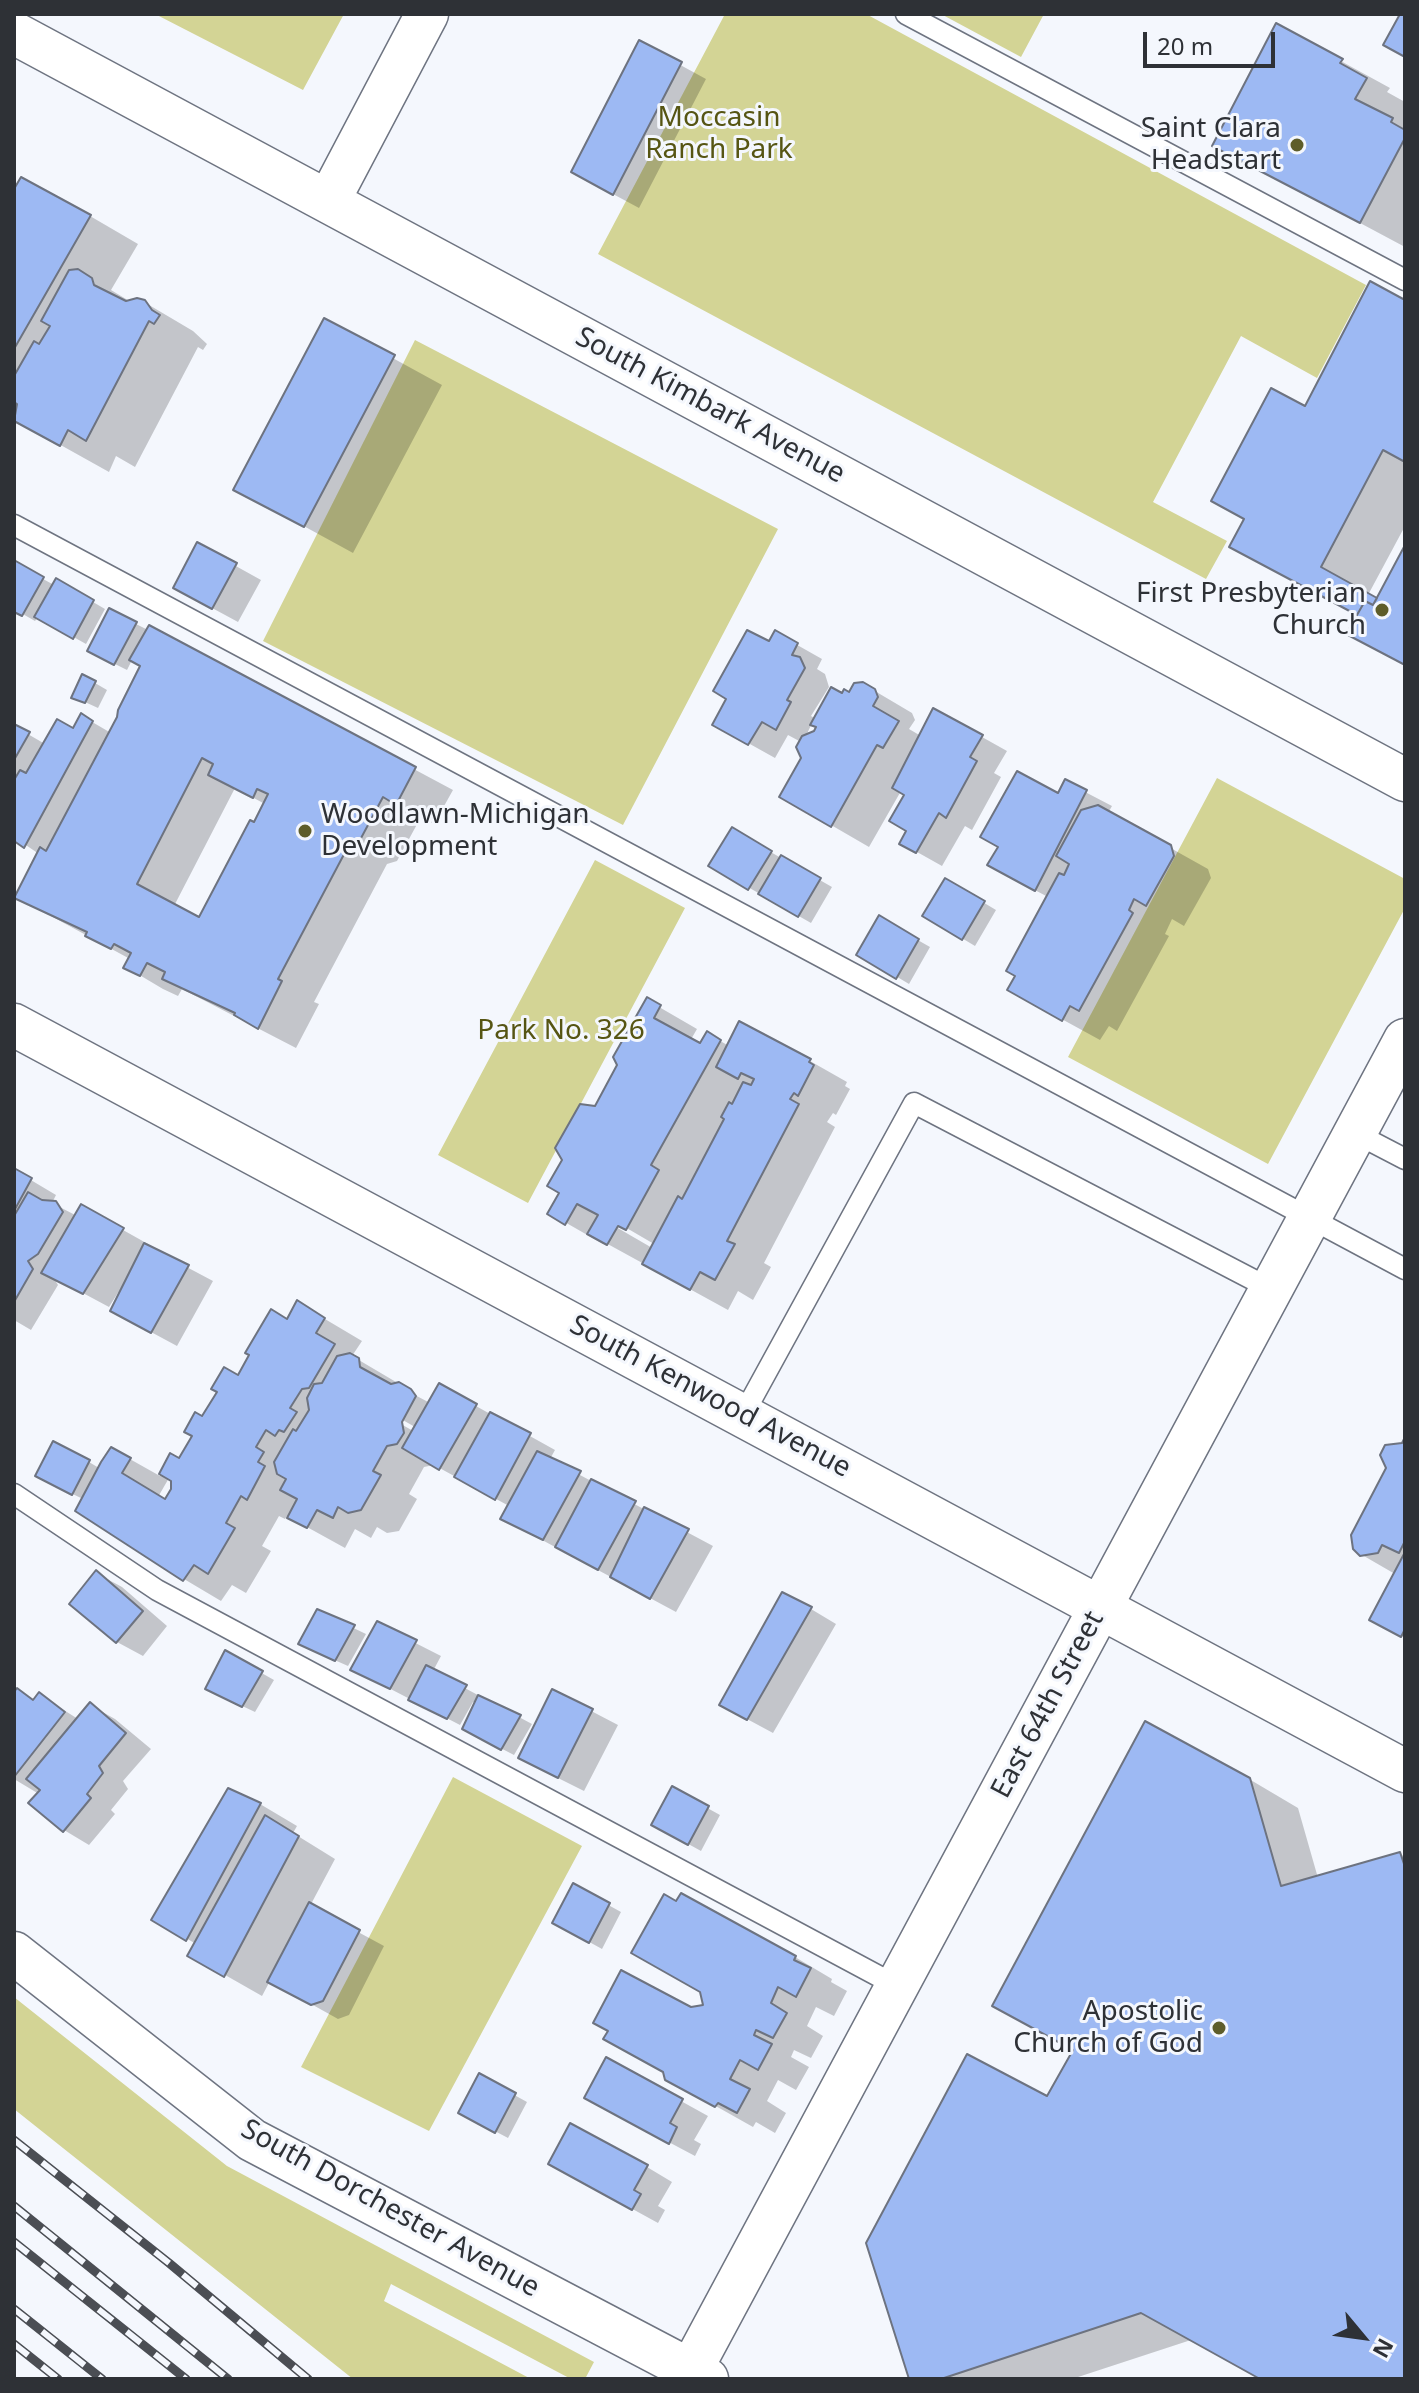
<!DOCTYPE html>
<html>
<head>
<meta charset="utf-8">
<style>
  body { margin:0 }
  #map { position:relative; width:1419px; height:2393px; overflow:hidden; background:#f4f7fd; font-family:"Noto Sans",sans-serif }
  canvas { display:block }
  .frame { position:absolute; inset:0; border:16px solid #2e3136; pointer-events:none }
  .north { position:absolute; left:1323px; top:2297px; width:80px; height:80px; -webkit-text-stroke:6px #f4f7fd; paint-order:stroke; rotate:119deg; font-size:22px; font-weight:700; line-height:32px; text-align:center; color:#2e3136 }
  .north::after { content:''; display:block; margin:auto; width:28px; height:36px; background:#2e3136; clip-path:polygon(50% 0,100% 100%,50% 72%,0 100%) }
  .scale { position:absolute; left:1143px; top:32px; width:132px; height:36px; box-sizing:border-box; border:4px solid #2e3136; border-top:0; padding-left:10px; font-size:24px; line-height:28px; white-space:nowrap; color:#2e3136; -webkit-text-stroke:6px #f4f7fd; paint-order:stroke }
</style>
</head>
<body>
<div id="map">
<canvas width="1419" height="2393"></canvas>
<div class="frame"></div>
<div class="north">N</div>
<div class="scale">20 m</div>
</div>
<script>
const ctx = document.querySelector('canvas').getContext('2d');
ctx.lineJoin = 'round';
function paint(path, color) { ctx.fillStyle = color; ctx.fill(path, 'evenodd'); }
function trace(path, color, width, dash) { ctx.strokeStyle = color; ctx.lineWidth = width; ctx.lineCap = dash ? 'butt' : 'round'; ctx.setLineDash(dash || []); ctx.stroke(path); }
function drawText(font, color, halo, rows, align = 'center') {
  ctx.font = font + ' "Noto Sans",sans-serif'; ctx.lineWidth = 6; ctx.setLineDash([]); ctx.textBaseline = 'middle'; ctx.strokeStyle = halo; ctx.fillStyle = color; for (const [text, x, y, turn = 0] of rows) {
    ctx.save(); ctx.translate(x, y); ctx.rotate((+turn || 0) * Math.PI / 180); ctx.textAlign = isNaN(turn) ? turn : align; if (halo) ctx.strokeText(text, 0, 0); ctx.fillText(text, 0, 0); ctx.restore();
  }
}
const green = new Path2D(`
  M155 14H344L303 90Z
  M725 14H866L1366 285 1317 378 1241 336 1153 502 1227 541 1206 579 598 254Z
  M941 14H1044L1021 57Z
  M415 340 778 529 623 825 263 641Z
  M1217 778 1405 879V908L1268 1164 1068 1057Z
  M595 860 685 908 528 1203 438 1155Z
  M453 1777 582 1846 429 2131 301 2067Z
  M14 1997 227 2166 594 2362 585 2379H571L391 2284 384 2301 531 2379H353L14 2109Z`);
const shadow = new Path2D(`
  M1277 26 1390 88 1387 92 1405 102 1403 126 1405 128V247L1214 145Z
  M640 43 706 79 639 208 598 186Z
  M14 193 90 216 138 244 111 290 131 302H144L193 331 207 344 203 350 198 347 135 467 116 456 109 472 14 419 20 403 14 400V380L17 375 14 373Z
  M1405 302V526L1368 595 1378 600 1405 549V665L1359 616 1232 546 1306 408Z
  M325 321 442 385 353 553 236 489Z
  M198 545 261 580 238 622 201 602Z
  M14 563 54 585 57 581 105 609 86 644 38 617 35 621 14 609Z
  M136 624 148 630 150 628 453 790 434 824 421 817 397 861 387 864 314 1002 319 1004 296 1048 182 989 178 996 163 989 126 967 130 959 16 897 39 854 14 837V726L45 744 74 731 82 716 111 733 143 666 132 660 127 670 101 657ZM235 788 265 804 199 920 174 906Z
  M776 633 822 659 817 669 825 674 829 687 811 716 816 719 843 696 863 684 912 713 915 720 909 729 921 736 982 737 1007 751 994 773 1001 777 972 830 965 826 942 866 901 843 909 830 907 794 901 791 869 847 781 796 803 759 801 742 788 735 775 758 714 724ZM812 723 818 727 815 732 806 736Z
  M95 683 107 690 98 708 74 697Z
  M1066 782 1112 806 1108 813 1208 869 1211 878 1184 926 1172 919 1165 934 1169 936 1117 1031 1109 1026 1100 1040 1047 1011 1048 897 1014 879Z
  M732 830 832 887 811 923 711 866Z
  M946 880 996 910 975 946 925 916Z
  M879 918 930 947 909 984 859 954Z
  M647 1000 697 1029 690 1041 700 1046 708 1034 729 1046 810 1061 847 1082 845 1086 850 1089 836 1115 833 1113 827 1122 835 1127 764 1263 771 1267 753 1300 738 1291 728 1310 604 1242 603 1244 549 1213 561 1192 596 1108 620 1065ZM618 1223 654 1244V1249L616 1227Z
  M14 1170 56 1195 52 1203 77 1216 82 1207 148 1244 147 1246 213 1281 177 1346 138 1325 123 1289 121 1288 109 1307 53 1277 58 1285 31 1330 14 1320Z
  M298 1303 362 1341 352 1356 396 1382V1385L430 1403 440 1386 555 1450 550 1459 713 1546 676 1612 503 1519 509 1506 434 1465 424 1467 409 1494 417 1499 399 1531 387 1533 377 1527 371 1538 355 1529 345 1548 287 1516 285 1519 279 1516 262 1546 271 1551 246 1593 232 1585 221 1601 184 1579 83 1499 50 1483 89 1462 99 1468 112 1449 160 1476 171 1456 180 1461 203 1419 288 1321ZM394 1415 415 1427V1432L392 1419ZM169 1478 173 1480V1489L166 1501 158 1497Z
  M1405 1441V1638L1371 1619 1395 1574 1357 1552Z
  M96 1573 122 1587 167 1626 143 1656 117 1642 72 1604Z
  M811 1609 836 1624 773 1733 747 1719Z
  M318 1611 366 1634 348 1666 312 1650Z
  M378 1624 441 1656 433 1671 532 1724 514 1755 477 1736 476 1703 473 1702 460 1725 352 1669Z
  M226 1653 274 1680 255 1712 219 1695Z
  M18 1690 35 1700 40 1695 78 1719 90 1705 115 1719 151 1749 123 1781 128 1789 111 1810 115 1814 89 1845 64 1830 39 1794 14 1779V1695Z
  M553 1691 618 1725 584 1791 546 1772Z
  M1249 1779 1298 1808 1318 1878 1400 1854 1405 1857V2379H1262L1191 2340 1072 2379H911L1048 2098Z
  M673 1789 720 1815 701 1851 654 1825Z
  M260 1804 297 1826 293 1833 335 1859 310 1906 384 1946 349 2015 338 2019 270 1981 262 1996 190 1955 196 1944 154 1919Z
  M574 1886 621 1912 602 1949 555 1923Z
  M795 1957 832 1979 831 1982 847 1991 834 2016 816 2007 807 2026 823 2036 811 2058 794 2050 791 2057 809 2067 796 2090 778 2080 767 2101 786 2113 775 2133 756 2122 753 2127 705 2100 690 2009 705 2006Z
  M607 2060 708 2116 694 2140 701 2144 695 2156 612 2112Z
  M480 2076 527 2102 508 2138 472 2119Z
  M647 2167 672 2182 658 2206 665 2210 658 2223 576 2178Z`);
const building = new Path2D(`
  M1400 14H1405V57L1383 45Z
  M1276 23 1343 59 1340 63 1367 78 1355 99 1393 118 1391 122 1405 130V138L1360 223 1212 146Z
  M639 40 682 62 613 195 571 172Z
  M21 177 91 215 14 349V189Z
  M78 269 92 278 94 285 126 301 137 298 145 300 152 310 160 315 154 324 149 321 86 441 68 430 60 446 14 421 17 404 14 402V376L34 341 39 344 50 326 41 321 69 270Z
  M1370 281 1405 300V462L1383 450 1321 567 1377 598 1373 605 1365 601 1357 615 1229 547 1244 519 1211 501 1271 388 1305 406Z
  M324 318 395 355 304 527 233 490Z
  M197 542 237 563 212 609 173 588Z
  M1405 545V665L1346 634 1365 601 1373 605Z
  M14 560 44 577 22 616 14 612Z
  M56 578 94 600 73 639 34 617Z
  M109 608 137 622 114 665 87 651Z
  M149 625 416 767 396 805 383 797 360 840 350 843 278 979 282 981 258 1029 234 1015 235 1013 162 979 165 972 147 963 140 976 123 968 131 953 114 944 111 949 85 936 87 932 14 898 40 847 46 851 117 717 118 710 140 666 129 660ZM202 758 213 764 208 775 253 798 257 789 268 794 254 822 250 820 199 917 137 884Z
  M747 630 769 641 775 630 798 643 792 655 800 657 805 668 787 700 791 702 776 730 762 722 748 745 712 725 726 699 713 691Z
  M82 674 96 681 85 703 71 698Z
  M863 682 875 689 878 697 873 706 899 721 883 748 877 745 831 827 779 797 801 758 796 747 802 736 814 731 816 727 810 725 831 687 842 693 844 689 849 692 854 683Z
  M933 708 983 735 970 757 977 761 946 818 939 813 916 853 899 844 906 831 889 821 904 795 892 788Z
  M81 713 93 721 24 848 14 841V780L20 770 26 773 57 719 73 728Z
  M14 724 30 732 14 760Z
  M1017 771 1058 793 1065 779 1087 790 1035 891 987 865 998 847 980 837Z
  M1098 805 1171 845 1174 856 1146 906 1134 899 1129 910 1133 913 1079 1011 1070 1006 1062 1021 1007 990 1015 976 1006 971 1059 873 1064 875 1069 864 1056 856 1081 810Z
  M732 827 772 851 748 890 708 866Z
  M781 855 821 878 798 917 758 894Z
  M945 878 985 901 962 940 922 916Z
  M879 915 919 939 896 979 856 955Z
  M647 997 661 1005 654 1018 700 1043 707 1031 721 1040 651 1165 659 1170 626 1230 618 1226 607 1245 587 1234 598 1215 577 1204 565 1225 547 1214 559 1193 547 1186 562 1160 555 1148 580 1104 595 1106 617 1065 613 1057Z
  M739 1021 811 1059 809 1062 814 1065 798 1096 794 1093 790 1099 799 1104 727 1241 735 1244 715 1280 700 1272 690 1290 642 1264 678 1196 682 1199 724 1119 721 1117 729 1102 732 1104 743 1082 751 1085 754 1079 741 1073 738 1079 716 1067Z
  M14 1168 32 1178 14 1211Z
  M28 1192 42 1200 56 1201 63 1212 38 1254 28 1261 33 1269 14 1302V1216Z
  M81 1204 124 1228 83 1294 41 1273Z
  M144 1243 189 1265 151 1333 110 1311Z
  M297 1300 325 1318 316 1333 335 1344 309 1388 302 1389 290 1408 297 1412 284 1432 279 1430 275 1436 266 1430 256 1447 264 1452 258 1462 265 1466 247 1500 241 1496 226 1523 235 1528 208 1574 194 1565 183 1581 75 1511 101 1462 111 1447 131 1458 122 1473 165 1499 171 1489V1481L159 1474 170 1453 179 1458 192 1436 184 1432 195 1412 202 1416 217 1392 211 1389 224 1367 238 1375 249 1355 245 1353 271 1309 287 1319Z
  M350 1353 359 1358 360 1367 391 1384 399 1382 411 1389 416 1396 402 1422 404 1433 397 1444 387 1446 373 1471 381 1475 361 1510 348 1513 338 1507 333 1518 317 1510 307 1528 287 1518 297 1499 280 1490 286 1479 277 1474 274 1462 293 1429 296 1431 309 1410 307 1398 314 1384 322 1383 337 1356Z
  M439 1383 477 1404 439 1470 402 1448Z
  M490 1412 531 1433 495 1500 454 1477Z
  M1405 1437V1541L1399 1553 1382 1545 1378 1553 1360 1556 1353 1549 1351 1535 1386 1468 1380 1455 1385 1445 1402 1443Z
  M53 1441 90 1460 72 1495 35 1476Z
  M537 1451 581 1471 543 1540 500 1519Z
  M591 1479 636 1501 598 1570 555 1547Z
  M644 1507 689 1529 650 1599 610 1577Z
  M1405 1552V1629L1401 1637 1369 1620Z
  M96 1570 143 1611 116 1643 69 1604Z
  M782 1592 812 1607 747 1720 719 1705Z
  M317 1609 355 1625 335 1661 298 1644Z
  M377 1621 417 1640 390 1689 350 1670Z
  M225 1650 263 1671 242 1707 205 1689Z
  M426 1665 467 1685 447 1719 408 1700Z
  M17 1688 33 1700 39 1692 65 1712 14 1777V1692Z
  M552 1689 593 1709 558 1778 518 1758Z
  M478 1695 521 1715 501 1750 462 1729Z
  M90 1702 126 1733 99 1766 103 1773 87 1794 91 1798 63 1832 28 1803 40 1790 26 1779Z
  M1145 1721 1250 1778 1281 1886 1400 1852 1405 1867V2379H1260L1141 2313 941 2379H909L866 2243 967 2054 1047 2096 1073 2050 992 2006Z
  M672 1786 709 1806 688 1845 651 1825Z
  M228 1788 261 1803 186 1941 151 1920Z
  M265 1815 299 1836 224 1977 187 1956Z
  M573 1883 610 1903 589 1943 552 1923Z
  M681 1893 796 1956 794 1960 811 1968 796 1997 778 1987 771 2003 787 2013 773 2038 756 2030 754 2035 772 2044 758 2070 740 2060 730 2079 750 2089 737 2113 718 2103 715 2107 665 2080 663 2072 603 2039 608 2031 593 2023 621 1970 691 2007 703 2005 700 1992 631 1953 664 1894 676 1901Z
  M309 1902 360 1930 323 2001 311 2005 267 1982Z
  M606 2057 683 2099 670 2123 677 2127 669 2144 584 2098Z
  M479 2073 516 2093 495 2133 458 2113Z
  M570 2123 648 2165 634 2190 641 2194 632 2210 548 2164Z`);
const lane = new Path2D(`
  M906 14 1405 280
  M14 525 1405 1269
  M1355 1133 1405 1159
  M743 1415 914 1103 1271 1289
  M14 1494 157 1590 897 1986`);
const street = new Path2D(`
  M14 33 1405 780
  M329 200 427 14
  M14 1025 1405 1771
  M14 1953 252 2140 707 2379
  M686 2379 1405 1040`);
const rail = new Path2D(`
  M14 2140 169 2263 308 2379
  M14 2206 228 2379
  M14 2242 186 2379
  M14 2309 102 2379
  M14 2344 58 2379`);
const markers = [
  [1297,145,8,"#5e5d2a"],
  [1382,610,8,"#5e5d2a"],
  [305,831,8,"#5e5d2a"],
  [1219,2028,8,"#5e5d2a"]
];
const parkNames = [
  ["Moccasin",719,118],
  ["Ranch Park",719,150],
  ["Park No. 326",561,1031]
];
const poiNames = [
  ["Saint Clara",1281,129],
  ["Headstart",1281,161],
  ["First Presbyterian",1366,594],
  ["Church",1366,626],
  ["Woodlawn-Michigan",321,815,"left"],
  ["Development",321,847,"left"],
  ["Apostolic",1203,2012],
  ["Church of God",1203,2044]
];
const streetNames = [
  ["South Kimbark Avenue",710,406,28],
  ["South Kenwood Avenue",710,1397,28],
  ["East 64th Street",1048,1705,-62],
  ["South Dorchester Avenue",390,2209,29]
];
paint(green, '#d3d495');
paint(shadow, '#0003');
paint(building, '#9db9f3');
trace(building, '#6d7380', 2);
trace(lane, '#6e7481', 23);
trace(street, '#6e7481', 45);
trace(lane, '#fff', 20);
trace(street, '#fff', 42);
trace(rail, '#4b4e54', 9);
trace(rail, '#f4f7fd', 6, [18]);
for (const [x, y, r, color] of markers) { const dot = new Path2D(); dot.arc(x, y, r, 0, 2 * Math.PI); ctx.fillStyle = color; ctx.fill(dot); trace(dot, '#f4f7fd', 3); }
drawText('28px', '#565513', '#f4f7fd', parkNames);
drawText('28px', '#2e3136', '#f4f7fd', poiNames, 'right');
drawText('28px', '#2e3136', '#f4f7fd', streetNames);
</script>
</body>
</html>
